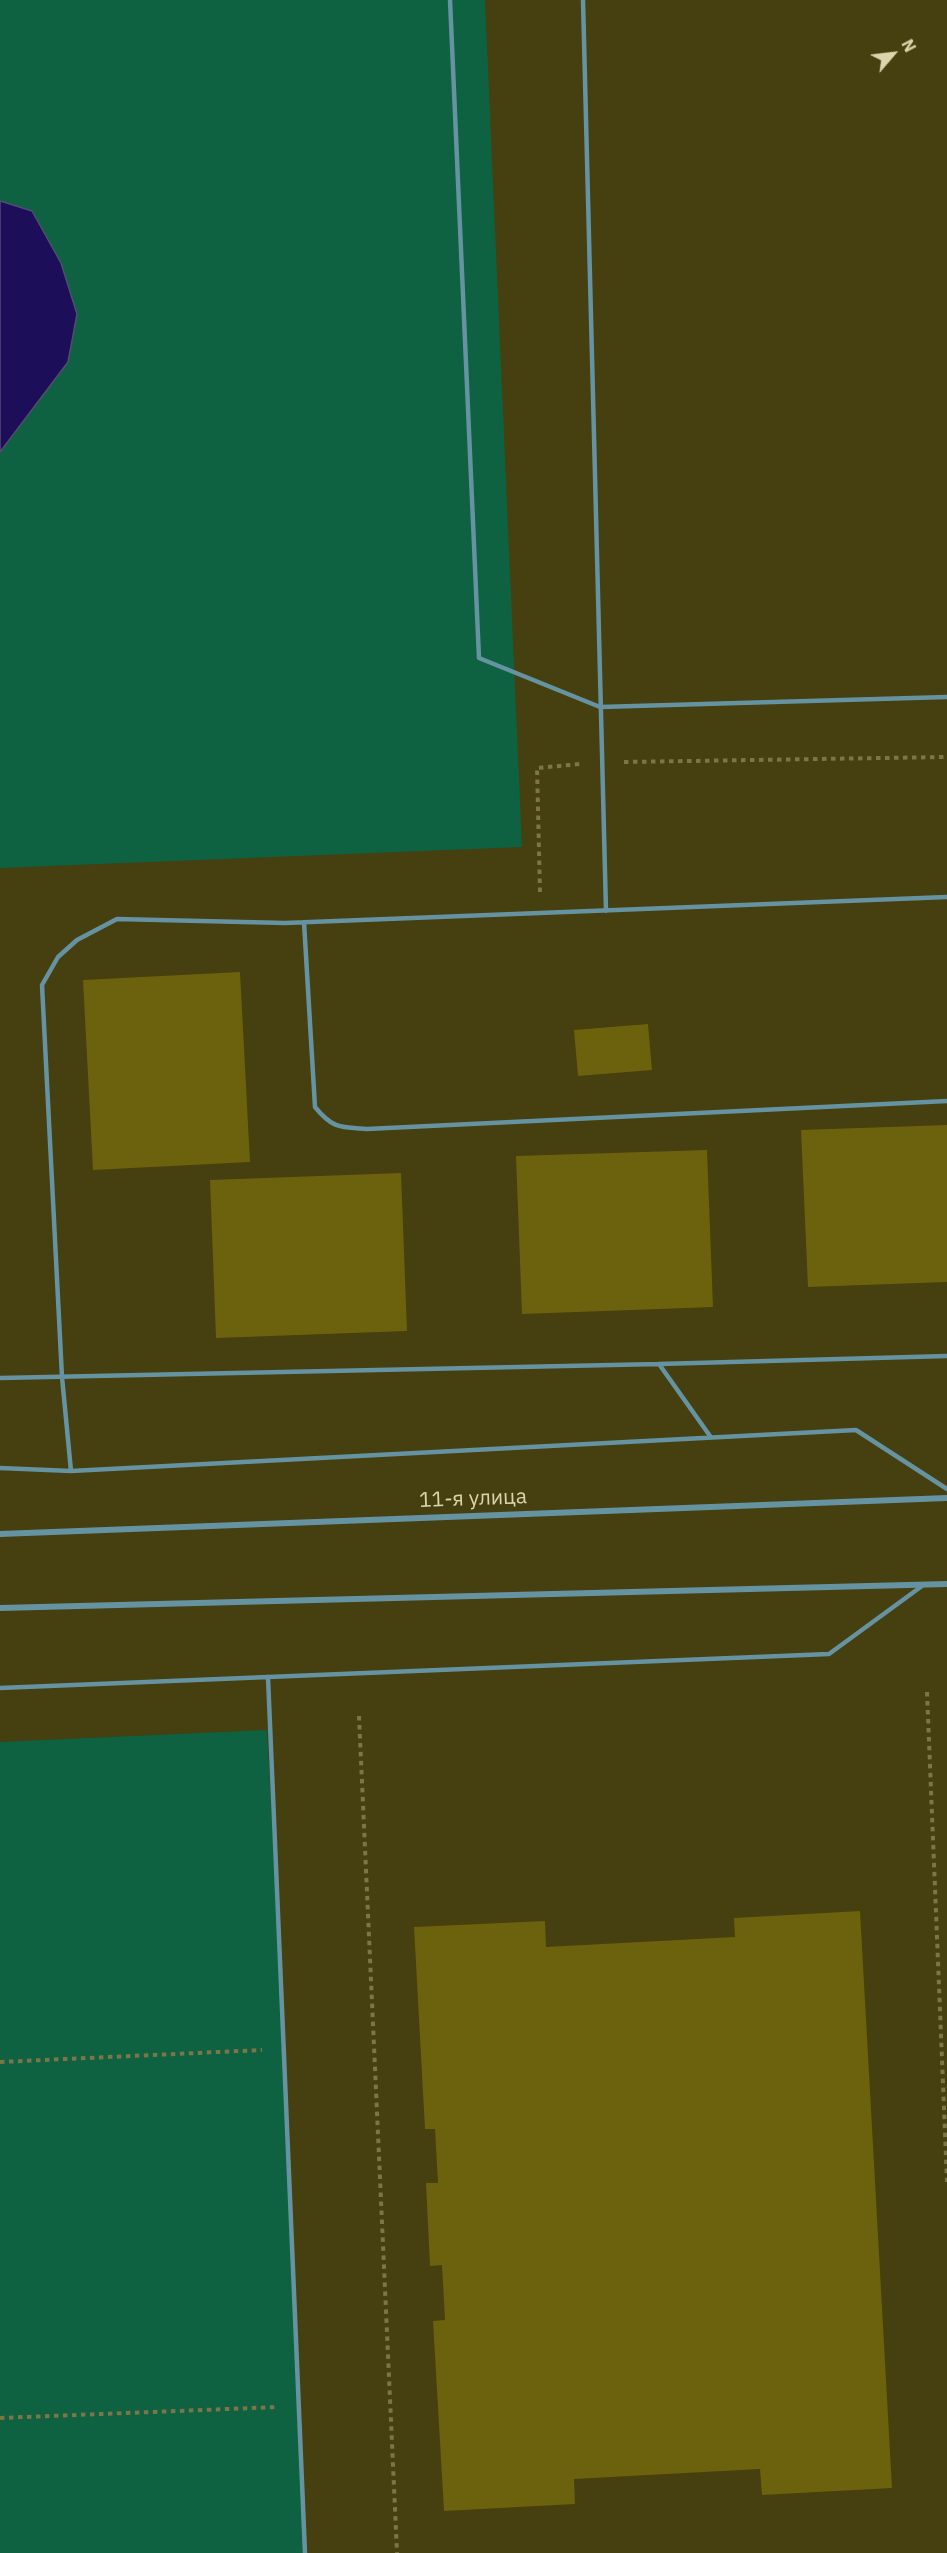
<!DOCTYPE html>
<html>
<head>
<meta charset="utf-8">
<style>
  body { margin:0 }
  #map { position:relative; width:947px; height:2553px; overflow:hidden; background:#463f0f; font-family:"IBM Plex Sans",sans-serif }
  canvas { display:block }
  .north { position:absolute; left:863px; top:24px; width:60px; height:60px; -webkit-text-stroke:4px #463f0f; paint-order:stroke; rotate:62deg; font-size:16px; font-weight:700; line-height:24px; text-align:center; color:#dad5ac }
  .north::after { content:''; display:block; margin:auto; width:21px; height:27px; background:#dad5ac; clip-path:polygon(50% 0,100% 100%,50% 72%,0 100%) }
</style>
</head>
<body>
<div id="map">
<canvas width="947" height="2553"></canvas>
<div class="north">N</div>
</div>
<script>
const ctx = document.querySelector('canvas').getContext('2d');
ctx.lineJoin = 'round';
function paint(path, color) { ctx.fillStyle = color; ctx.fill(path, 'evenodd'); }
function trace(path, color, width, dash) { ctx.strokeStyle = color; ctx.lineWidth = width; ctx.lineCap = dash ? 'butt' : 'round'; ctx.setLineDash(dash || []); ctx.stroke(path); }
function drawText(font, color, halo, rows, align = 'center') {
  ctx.font = font + ' "IBM Plex Sans",sans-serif'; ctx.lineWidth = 4.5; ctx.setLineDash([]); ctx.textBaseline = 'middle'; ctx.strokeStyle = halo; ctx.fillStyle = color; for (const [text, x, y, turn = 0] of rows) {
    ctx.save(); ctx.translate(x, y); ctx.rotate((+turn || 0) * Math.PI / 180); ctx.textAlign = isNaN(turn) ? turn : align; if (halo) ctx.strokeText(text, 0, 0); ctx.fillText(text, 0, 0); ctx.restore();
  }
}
const green = new Path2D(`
  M0 0H485L522 847 0 868Z
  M267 1730 284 2049 305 2553H0V1742Z`);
const water = new Path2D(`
  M0 201 32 211 61 263 77 314 68 362 0 452Z`);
const building = new Path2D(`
  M240 972 250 1162 93 1170 83 980Z
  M648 1024 652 1070 578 1076 574 1030Z
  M947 1125V1282L808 1287 801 1130Z
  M707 1150 713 1307 522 1314 516 1156Z
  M401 1173 407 1331 216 1338 210 1180Z
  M860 1911 892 2488 762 2495 760 2469 574 2479 575 2504 444 2511 433 2321 445 2320 442 2265 430 2266 426 2183H438L435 2129H425L414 1927 545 1921 546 1947 735 1937 734 1918Z`);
const path = new Path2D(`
  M624 762 947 757
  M540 892 537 768 580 764
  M927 1692 947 2182
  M359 1716 397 2553
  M0 2062 262 2050
  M0 2418 278 2407`);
const service = new Path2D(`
  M450 0 479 658 600 707 947 697
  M583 0 606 911
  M304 922 315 1107C333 1129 340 1127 367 1129L947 1101
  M659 1364 947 1356
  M0 1378 659 1364 710 1436
  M0 1468 71 1471 856 1430 947 1489
  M71 1471 62 1377 42 985 58 957 77 940 117 919 285 923 947 897
  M268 1677 305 2553
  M0 1688 829 1654 922 1586`);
const minor = new Path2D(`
  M0 1534 947 1498
  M0 1608 947 1584`);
const streetNames = [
  ["11-я улица",473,1499,-2]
];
paint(green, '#0e6141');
paint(water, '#1c0e58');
trace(water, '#554a71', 1.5);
paint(building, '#6c610d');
trace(path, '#7b7547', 4, [4.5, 4.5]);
trace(service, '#6593a2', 4.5);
trace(minor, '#6593a2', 6);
drawText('21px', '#dad5ac', '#463f0f', streetNames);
</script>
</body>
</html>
